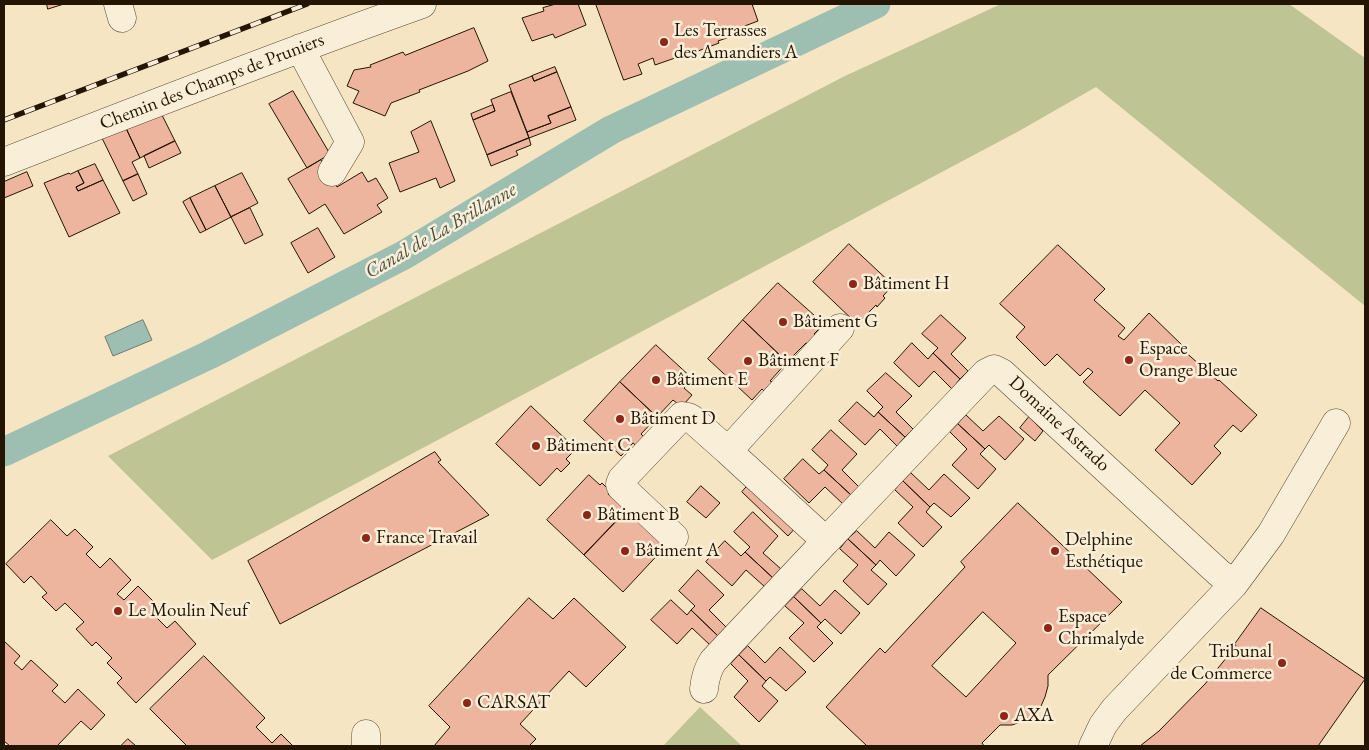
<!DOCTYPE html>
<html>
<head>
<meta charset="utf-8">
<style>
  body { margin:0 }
  #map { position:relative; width:1369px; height:750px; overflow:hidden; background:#f6e5c3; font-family:"EB Garamond",serif }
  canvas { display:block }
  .frame { position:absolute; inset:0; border:5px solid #231502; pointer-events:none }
</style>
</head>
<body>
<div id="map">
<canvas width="1369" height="750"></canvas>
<div class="frame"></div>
</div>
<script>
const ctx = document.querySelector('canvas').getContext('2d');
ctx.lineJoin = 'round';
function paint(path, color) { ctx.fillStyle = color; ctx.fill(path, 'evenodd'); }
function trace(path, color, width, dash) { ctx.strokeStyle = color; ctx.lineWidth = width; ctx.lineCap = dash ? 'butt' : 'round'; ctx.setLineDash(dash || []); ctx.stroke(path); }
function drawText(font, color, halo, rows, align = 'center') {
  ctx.font = font + ' "EB Garamond",serif'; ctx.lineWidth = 5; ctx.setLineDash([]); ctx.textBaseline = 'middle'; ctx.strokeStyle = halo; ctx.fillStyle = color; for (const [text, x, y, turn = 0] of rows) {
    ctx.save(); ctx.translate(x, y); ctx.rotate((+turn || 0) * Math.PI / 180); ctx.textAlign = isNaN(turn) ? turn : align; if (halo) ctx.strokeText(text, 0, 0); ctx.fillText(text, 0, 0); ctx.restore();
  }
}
const green = new Path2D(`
  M1001 4H1289L1365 58V306L1096 87 1019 131 212 560 108 456 845 76Z
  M700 707 742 746H663Z`);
const water = new Path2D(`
  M143 320 152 340 113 356 105 337Z`);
const canal = new Path2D(`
  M4 452 209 355 404 255 611 130 876 4`);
const building = new Path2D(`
  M47 4H64L48 9Z
  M556 4H578L586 25 555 38 553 34 532 41 522 18 544 11 543 8Z
  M596 4H752L758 21 742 27 744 32 718 41 719 43 693 53 691 50 674 56 675 58 655 65 653 58 638 64 642 74 624 80Z
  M474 28 488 61 468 71 419 90 420 92 391 103 385 116 353 103 359 91 347 86 354 70 371 67 370 65 403 52 405 55Z
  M555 67 557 72 534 81 532 76Z
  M557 72 571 107 548 116 551 123 527 132 509 85 532 76 534 81Z
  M293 91 330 154 307 168 269 104Z
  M511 92 529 138 487 155 473 120 495 111 491 100Z
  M493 105 495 111 473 120 471 114Z
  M571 107 576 120 529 138 527 132 551 123 548 116Z
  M161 113 175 141 140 158 125 126Z
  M431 121 455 181 440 188 436 178 400 192 389 163 419 152 411 132Z
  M125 126 140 158 132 162 138 174 123 181 101 136Z
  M529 138 531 145 516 151 518 155 491 166 487 155Z
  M175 141 181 153 149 168 144 156Z
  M321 160 337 187 362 172 368 182 376 178 388 198 377 205 382 212 344 234 325 204 309 214 288 179Z
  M95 164 103 180 78 191 76 187 84 183 78 171Z
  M78 171 84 183 76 187 78 191 103 180 120 213 69 237 44 183 69 173 70 174Z
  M27 172 33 186 4 198V182Z
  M242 173 258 203 231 217 215 186Z
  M138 174 147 194 133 201 123 181Z
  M215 186 231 217 206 230 190 198Z
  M190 198 206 230 200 233 183 202Z
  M250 208 263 235 245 244 231 217Z
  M318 228 335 257 308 273 291 243Z
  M849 244 893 285 883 296 885 298 877 307 876 305 857 324 813 282Z
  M1058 245 1105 289 1094 300 1125 328 1118 336 1124 340 1149 313 1184 347 1182 349 1218 381 1219 380 1257 415 1241 432 1233 425 1214 446 1221 453 1192 485 1155 450 1180 423 1145 390 1120 416 1083 382 1093 372 1088 368 1080 376 1057 354 1045 366 1016 337 1025 327 1000 304Z
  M778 283 824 324 814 334 816 336 808 344 806 343 787 362 743 320Z
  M941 315 966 338 951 354 968 371 960 379 933 353 938 348 922 334Z
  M743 320 787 362 770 381 772 382 764 391 762 389 752 400 708 359Z
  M912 343 928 359 933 353 960 379 952 389 934 371 919 387 894 363Z
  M656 345 693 379 684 388 692 395 684 404H678L673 400 657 417 620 382Z
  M886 373 912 396 896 412 913 429 905 437 878 412 883 407 867 391Z
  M620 382 657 417 641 434 645 438 640 449 633 443 621 456 584 421Z
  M857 402 874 417 878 412 905 437 897 446 880 429 865 445 839 421Z
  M531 406 576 449 566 459 570 463 561 472 557 468 540 486 496 444Z
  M966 415 983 431 999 416 1024 439 1005 460 989 445 985 449 958 424Z
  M1029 417 1043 431 1035 441 1020 428Z
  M958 424 985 449 980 454 996 469 978 489 952 465 967 449 950 432Z
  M831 430 857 454 842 470 859 487 851 495 824 470 828 465 812 450Z
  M435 452 441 460 438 462 489 515 280 624 248 561Z
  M803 459 819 474 824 470 851 495 843 504 825 487 809 503 784 479Z
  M911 473 929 490 944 474 970 498 951 517 934 503 930 507 903 481Z
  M589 475 600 485 602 483 610 491 608 494 627 510 584 555 547 520Z
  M903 481 930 507 926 512 942 527 923 547 898 523 913 507 895 490Z
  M751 482 798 525 788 536 742 492Z
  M701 486 720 503 706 518 687 502Z
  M1018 503 1122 602 1048 675V686L1045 697 1041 706 1033 715 1023 721 1012 725H1000L982 743 984 746H867L826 707 880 648 885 653 965 567 961 562ZM983 612 1016 643 966 697 932 666Z
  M627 510 665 547 623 592 584 555Z
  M753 512 778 536 763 553 781 569 773 578 745 552 750 547 734 532Z
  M51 520 67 536 75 529 93 547 86 554 100 568 110 558 131 580 117 594 124 600 138 586 163 611 157 618 167 628 175 621 196 644 136 703 117 683 122 678 107 663 112 658 96 642 92 646 76 629 84 622 65 603 56 611 42 597 47 593 31 576 24 583 6 564Z
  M857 531 875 548 889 532 915 555 896 576 880 560 876 565 848 539Z
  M848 539 876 565 871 570 887 584 868 605 843 581 858 565 840 549Z
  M725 541 741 556 745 552 773 578 765 587 746 570 732 586 706 562Z
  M698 570 724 595 709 610 726 627 718 636 691 610 695 606 679 591Z
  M802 589 820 606 835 590 860 613 841 634 825 619 821 623 794 597Z
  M794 597 821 623 817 627 833 643 814 662 789 638 804 623 785 606Z
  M529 598 553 619 574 598 626 647 586 687 569 671 520 724 536 739 529 746H434L450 727 429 706Z
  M671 600 687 615 691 610 718 636 710 645 692 628 677 644 651 620Z
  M1261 608 1365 679 1318 746H1140L1159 731 1205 684 1236 646 1235 644Z
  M4 641 20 656 14 663 22 670 31 660 58 685 52 691 65 703 78 689 105 715 91 730 81 721 57 746H10L4 741Z
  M748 646 765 663 780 647 806 672 786 691 770 677 766 681 739 655Z
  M739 655 766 681 762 686 778 701 759 722 734 697 748 681 731 664Z
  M204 656 265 718 256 727 272 743 281 734 293 746H187L150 709Z
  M128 739 136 746H121Z`);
const minor = new Path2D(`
  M118 4 122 18
  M300 48 350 142 332 172
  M4 162C142 108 282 54 422 4
  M840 328 728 451 826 541 986 373 994 369 1002 373 1219 573 1234 584
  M674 537 621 487 620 484 622 479 682 416 688 417 692 419 728 451
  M704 689C705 679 707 670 713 661L826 541
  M366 734V746
  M1093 746 1103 725 1114 710 1234 584 1271 534 1336 423`);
const rail = new Path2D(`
  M4 120 307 4`);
const markers = [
  [664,42,5,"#8f2418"],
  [853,284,5,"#8f2418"],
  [783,322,5,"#8f2418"],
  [1129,360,5,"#8f2418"],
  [748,361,5,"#8f2418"],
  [656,380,5,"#8f2418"],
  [620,419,5,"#8f2418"],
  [536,446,5,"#8f2418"],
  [587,515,5,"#8f2418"],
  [366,538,5,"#8f2418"],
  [625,551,5,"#8f2418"],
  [1055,551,5,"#8f2418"],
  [118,611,5,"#8f2418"],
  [1048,628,5,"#8f2418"],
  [1282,663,5,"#8f2418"],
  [467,703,5,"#8f2418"],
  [1004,716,5,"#8f2418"]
];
const poiNames = [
  ["Les Terrasses",674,31],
  ["des Amandiers A",674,53],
  ["Bâtiment H",863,284],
  ["Bâtiment G",793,322],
  ["Espace",1139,349],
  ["Orange Bleue",1139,371],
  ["Bâtiment F",758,361],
  ["Bâtiment E",666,380],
  ["Bâtiment D",630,419],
  ["Bâtiment C",546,446],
  ["Bâtiment B",597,515],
  ["France Travail",376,538],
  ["Delphine",1065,540],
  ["Esthétique",1065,562],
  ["Bâtiment A",635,551],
  ["Le Moulin Neuf",128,611],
  ["Espace",1058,617],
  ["Chrimalyde",1058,639],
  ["Tribunal",1272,652,"right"],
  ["de Commerce",1272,674,"right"],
  ["CARSAT",477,703],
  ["AXA",1014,716]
];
const streetNames = [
  ["Chemin des Champs de Pruniers",212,82,-21],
  ["Domaine Astrado",1059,424,43]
];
const waterNames = [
  ["Canal de La Brillanne",441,231,-30]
];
paint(green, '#bec493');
paint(water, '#9dbfb2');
trace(water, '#6c7b6c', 1);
trace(canal, '#9dbfb2', 29);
paint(building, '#edb59e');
trace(building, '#231502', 1);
trace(minor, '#584932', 29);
trace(minor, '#f9eed8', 28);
trace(rail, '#231502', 5.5);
trace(rail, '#f9eed8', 4, [11]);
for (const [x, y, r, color] of markers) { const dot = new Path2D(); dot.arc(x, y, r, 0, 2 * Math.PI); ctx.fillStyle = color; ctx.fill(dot); trace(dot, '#f9eed8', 2); }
drawText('19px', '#231502', '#f9eed8', poiNames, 'left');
drawText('19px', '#231502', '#f9eed8', streetNames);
drawText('italic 20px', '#4e5040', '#f9eed8', waterNames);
</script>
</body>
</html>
